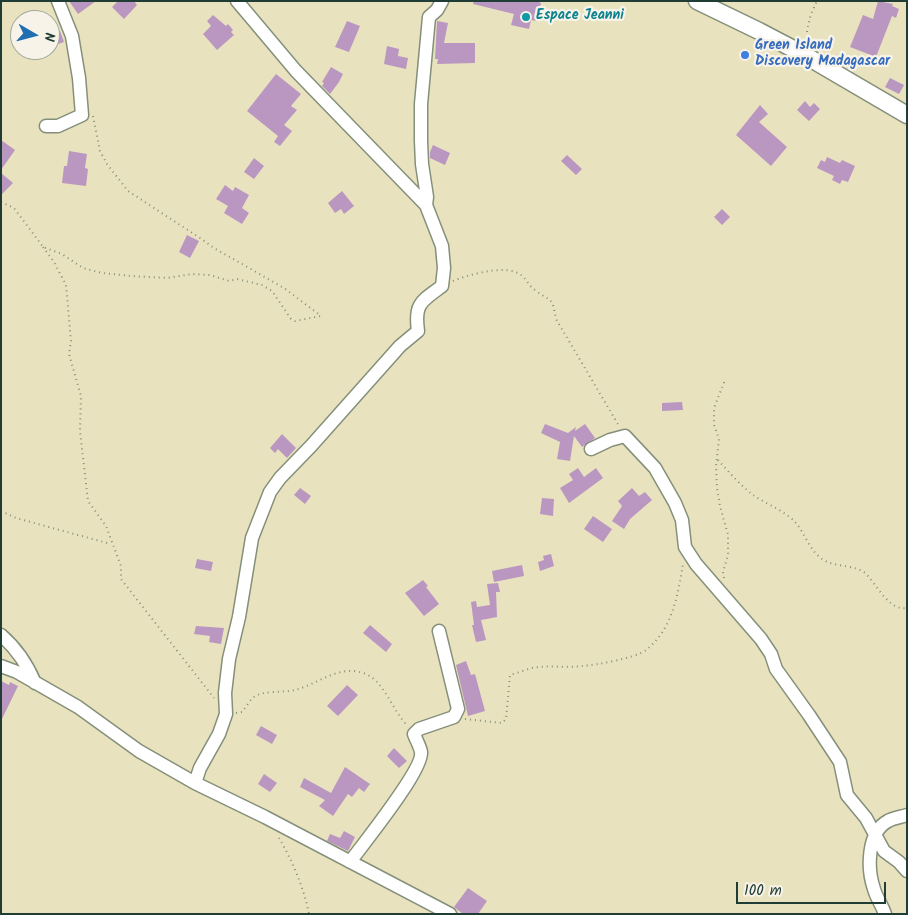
<!DOCTYPE html>
<html>
<head>
<meta charset="utf-8">
<style>
  body { margin:0 }
  #map { position:relative; width:908px; height:915px; overflow:hidden; background:#e9e2bf; font-family:Kalam,sans-serif }
  canvas { display:block }
  .frame { position:absolute; inset:0; border:2px solid #1f3d34; pointer-events:none }
  .north { position:absolute; left:10px; top:10px; width:50px; height:50px; box-sizing:border-box; background:#f7f3e8; border:1px solid #a1aaa0; border-radius:50%; rotate:98deg; font-size:14px; font-weight:700; line-height:20px; text-align:center; color:#1f3d34 }
  .north::after { content:''; display:block; margin:auto; width:18px; height:22px; background:#1f6fb2; clip-path:polygon(50% 0,100% 100%,50% 72%,0 100%) }
  .scale { position:absolute; left:736px; top:882px; width:150px; height:22px; box-sizing:border-box; border:2px solid #1f3d34; border-top:0; padding-left:6px; font-size:15px; line-height:18px; white-space:nowrap; color:#1f3d34; -webkit-text-stroke:4px #f7f3e8; paint-order:stroke }
</style>
</head>
<body>
<div id="map">
<canvas width="908" height="915"></canvas>
<div class="frame"></div>
<div class="north">N</div>
<div class="scale">100 m</div>
</div>
<script>
const ctx = document.querySelector('canvas').getContext('2d');
ctx.lineJoin = 'round';
function paint(path, color) { ctx.fillStyle = color; ctx.fill(path, 'evenodd'); }
function trace(path, color, width, dash) { ctx.strokeStyle = color; ctx.lineWidth = width; ctx.lineCap = dash ? 'butt' : 'round'; ctx.setLineDash(dash || []); ctx.stroke(path); }
function drawText(font, color, halo, rows, align = 'center') {
  ctx.font = font + ' Kalam,sans-serif'; ctx.lineWidth = 4.5; ctx.setLineDash([]); ctx.textBaseline = 'middle'; ctx.strokeStyle = halo; ctx.fillStyle = color; for (const [text, x, y, turn = 0] of rows) {
    ctx.save(); ctx.translate(x, y); ctx.rotate((+turn || 0) * Math.PI / 180); ctx.textAlign = isNaN(turn) ? turn : align; if (halo) ctx.strokeText(text, 0, 0); ctx.fillText(text, 0, 0); ctx.restore();
  }
}
const building = new Path2D(`
  M69 1H96L78 14Z
  M118 1H134L137 5 124 19 112 7Z
  M474 1H536L541 3 537 21 531 20 529 29 511 25 514 14 473 4Z
  M878 1 893 4 892 6 899 9 896 18 892 16 876 57 850 47 863 15 873 19Z
  M213 15 226 26 228 24 233 30 231 32 234 35 217 50 203 34 211 26 207 21Z
  M347 21 360 26 349 52 335 47Z
  M437 21 448 23 444 43H475V63L437 64 438 59H435Z
  M60 31 64 42 50 47V35Z
  M387 46 399 49 398 56 408 58 406 69 384 64Z
  M331 67 343 74 339 82 330 94 322 86 324 83 322 82Z
  M276 74 301 94 291 106 297 110 284 125 292 131 280 146 274 142 278 136 247 111Z
  M890 78 904 85 899 94 885 87Z
  M805 101 810 107 814 103 820 109 809 121 797 110Z
  M760 105 768 114 759 122 787 147 771 166 736 135Z
  M1 140 15 150 1 170Z
  M433 145 450 153 445 165 430 158V152Z
  M69 151 87 154 85 168 88 169 86 186 62 183 64 166H67Z
  M567 155 582 169 576 175 561 161Z
  M827 157 840 163 842 160 855 166 848 182 842 180 840 184 832 180 834 176 817 168 821 160 825 162Z
  M254 158 264 166 254 179 244 172Z
  M1 173 13 183 1 195Z
  M225 185 233 191 235 187 249 195 242 208 249 213 242 224 224 213 228 206 216 199Z
  M342 191 354 206 344 214 341 209 335 213 328 203Z
  M722 209 730 217 722 225 714 217Z
  M187 235 199 241 190 258 179 252Z
  M682 402 683 410 662 411V403Z
  M545 424 568 433 576 427 575 431 585 424 595 438 582 447 574 436 570 461 557 459 560 442 541 433Z
  M282 434 296 448 287 458 278 449 275 453 270 448Z
  M578 468 584 477 596 468 603 478 569 503 560 488 573 480 569 474Z
  M300 488 311 496 305 504 294 495Z
  M632 488 639 496 645 492 652 500 630 519 624 529 612 521 622 506 618 501Z
  M542 498 554 499 553 516 540 514Z
  M593 516 612 529 603 542 584 529Z
  M551 554 554 566 540 571 538 562 544 560 543 556Z
  M197 559 213 562 211 571 195 568Z
  M522 565 524 576 494 582 492 571Z
  M423 580 428 586 426 587 439 604 424 616 405 593Z
  M498 583 500 592H496L497 617 481 620 486 640 476 642 472 625H474L471 602 476 601 477 607 490 605 487 584Z
  M370 625 392 644 386 652 363 633Z
  M196 626 224 628 221 644 209 642 210 636 194 634Z
  M466 661 471 675 475 674 485 711 468 716 456 665Z
  M1 681 9 685 10 682 18 686 1 721Z
  M347 685 358 695 338 716 327 706Z
  M261 726 277 735 272 744 256 735Z
  M394 748 407 761 399 768 387 756Z
  M345 767 370 784 364 792 359 788 352 797 348 794 333 816 319 806 325 800 300 787 304 778 331 793Z
  M264 774 277 783 270 792 258 784Z
  M344 831 355 837 348 851 327 841 330 834 340 838Z
  M468 888 487 901 478 914H463L454 907Z`);
const path = new Path2D(`
  M807 42V30L811 14 817 1
  M93 116 100 151 107 164 128 191 200 238 214 248 284 288 321 316
  M1 202 14 208 43 247 62 254 83 268 102 273 132 276 167 278 192 274 210 275 229 281 237 279 262 285 272 291 291 319 295 321 321 316
  M43 247 54 262 66 285 71 341 69 354 81 396 80 431 88 501 106 526 121 566V579L214 698
  M453 281C468 275 499 266 515 272 526 275 527 285 535 290 552 303 552 296 556 319L619 426
  M718 460C729 472 740 485 753 495 766 504 785 511 795 522 805 533 809 550 822 559 835 568 854 564 865 573 877 584 888 611 907 608
  M1 511 16 518 111 544
  M724 578 723 572 728 555V535L720 506 717 488 716 466 719 439 714 425V408L725 380
  M236 713 242 712C246 707 250 700 254 697 263 690 284 693 295 690 319 684 341 662 368 675 386 685 393 712 408 726
  M465 719 502 723 506 719 510 675C517 673 525 670 532 668 548 665 566 668 582 666 596 665 636 658 646 650 672 630 678 595 683 564
  M279 838C292 860 304 888 309 914`);
const minor = new Path2D(`
  M46 126H58L82 115 79 78 72 36 58 1
  M426 205 427 197 422 164 421 141V104L429 17 437 10 442 1
  M591 449 610 440 625 436 655 468 675 503 682 520 685 547 696 564 761 639 771 654 776 669 809 715 840 762 847 795 866 818 884 851 899 862 907 871
  M1 635C16 648 27 664 35 683
  M1 666 17 672 78 707 139 751 195 783 265 817 450 914
  M195 783 200 768 219 734 226 714 225 693 229 659 239 617 252 538 270 492 280 478 311 446 400 346 418 331C414 303 422 301 442 286L444 268 442 246 426 205 296 71 237 1
  M350 862C363 844 424 769 421 752 420 746 416 740 414 734L419 729 454 717 458 709 439 631
  M885 914C882 905 876 897 874 889 867 869 867 832 888 821 893 818 901 817 907 815`);
const major = new Path2D(`
  M697 1 759 31 801 53 907 115`);
const markers = [
  [526,17,5,"#0f9aa8"],
  [745,55,5,"#3f7fe0"]
];
const cultureNames = [
  ["Espace Jeanni",536,17]
];
const shopNames = [
  ["Green Island",755,47],
  ["Discovery Madagascar",755,63]
];
paint(building, '#ba97c0');
trace(minor, '#84907a', 15);
trace(major, '#84907a', 19);
trace(path, '#84907a', 2, [1, 4]);
trace(minor, '#fff', 12);
trace(major, '#fff', 16);
for (const [x, y, r, color] of markers) { const dot = new Path2D(); dot.arc(x, y, r, 0, 2 * Math.PI); ctx.fillStyle = color; ctx.fill(dot); trace(dot, '#f7f3e8', 2); }
drawText('bold 14px', '#0d838f', '#f7f3e8', cultureNames, 'left');
drawText('bold 14px', '#366cbe', '#f7f3e8', shopNames, 'left');
</script>
</body>
</html>
